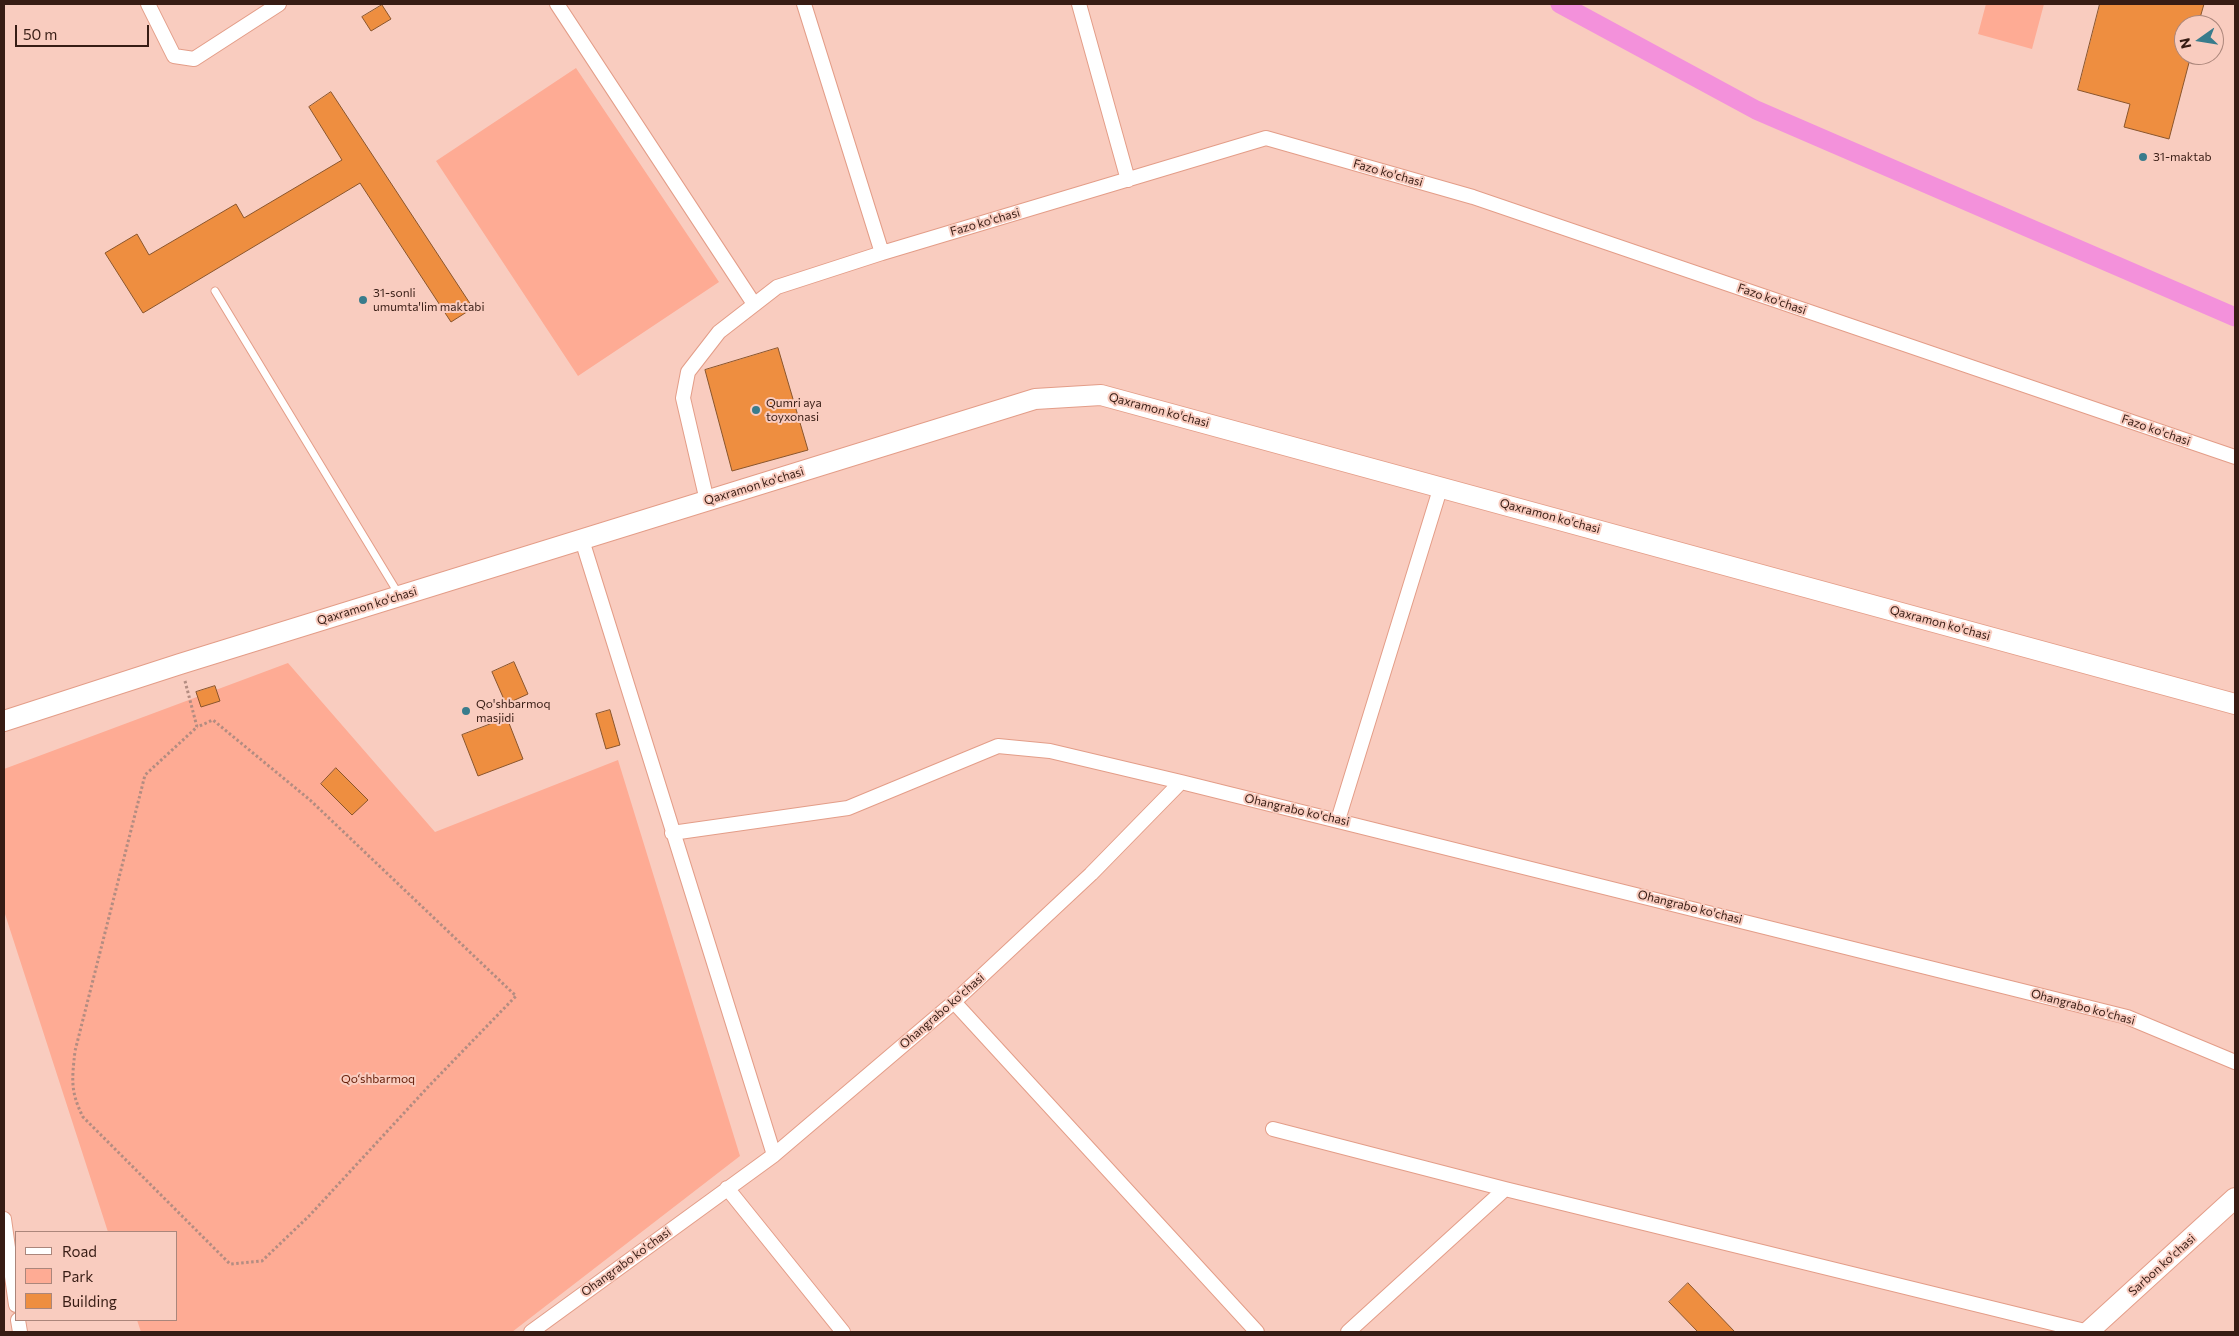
<!DOCTYPE html>
<html>
<head>
<meta charset="utf-8">
<style>
  body { margin:0 }
  #map { position:relative; width:2239px; height:1336px; overflow:hidden; background:#f9ccbf; font-family:Commissioner,sans-serif }
  canvas { display:block }
  .frame { position:absolute; inset:0; border:5px solid #371c14; pointer-events:none }
  .legend { position:absolute; left:15px; top:1231px; width:162px; height:90px; box-sizing:border-box; background:#f9ccbf; border:1px solid #ab867b; margin:0; padding:6px 9px; list-style:none; font-size:15px; color:#371c14 }
  .legend li { display:flex; align-items:center; gap:10px; height:25px }
  .legend b { width:25px; border:1px solid #ab867b }
  .north { position:absolute; left:2174px; top:15px; width:50px; height:50px; box-sizing:border-box; background:#f9ccbf; border:1px solid #ab867b; border-radius:50%; rotate:257deg; font-size:14px; font-weight:700; line-height:20px; text-align:center; color:#371c14 }
  .north::after { content:''; display:block; margin:auto; width:18px; height:22px; background:#397c8c; clip-path:polygon(50% 0,100% 100%,50% 72%,0 100%) }
  .scale { position:absolute; left:15px; top:25px; width:134px; height:22px; box-sizing:border-box; border:2px solid #371c14; border-top:0; padding-left:6px; font-size:15px; line-height:18px; white-space:nowrap; color:#371c14; -webkit-text-stroke:4px #f9ccbf; paint-order:stroke }
</style>
</head>
<body>
<div id="map">
<canvas width="2239" height="1336"></canvas>
<div class="frame"></div>
<ul class="legend">
<li><b style="height:6px;background:#fff"></b>Road</li>
<li><b style="height:14px;background:#feab94"></b>Park</li>
<li><b style="height:14px;background:#ee8e40"></b>Building</li>
</ul>
<div class="north">N</div>
<div class="scale">50 m</div>
</div>
<script>
const ctx = document.querySelector('canvas').getContext('2d');
ctx.lineJoin = 'round';
function paint(path, color) { ctx.fillStyle = color; ctx.fill(path, 'evenodd'); }
function trace(path, color, width, dash) { ctx.strokeStyle = color; ctx.lineWidth = width; ctx.lineCap = dash ? 'butt' : 'round'; ctx.setLineDash(dash || []); ctx.stroke(path); }
function drawText(font, color, halo, rows, align = 'center') {
  ctx.font = font + ' Commissioner,sans-serif'; ctx.lineWidth = 4; ctx.setLineDash([]); ctx.textBaseline = 'middle'; ctx.strokeStyle = halo; ctx.fillStyle = color; for (const [text, x, y, turn = 0] of rows) {
    ctx.save(); ctx.translate(x, y); ctx.rotate((+turn || 0) * Math.PI / 180); ctx.textAlign = isNaN(turn) ? turn : align; if (halo) ctx.strokeText(text, 0, 0); ctx.fillText(text, 0, 0); ctx.restore();
  }
}
const green = new Path2D(`
  M1986 4H2044L2032 49 1978 34Z
  M576 68 719 282 578 376 436 161Z
  M288 663 435 832 618 760 740 1156 512 1332H141L137 1320H176V1232H108L4 911V769Z`);
const canal = new Path2D(`
  M1560 4 1756 110 2235 317`);
const building = new Path2D(`
  M2100 4H2204L2198 25H2184V55H2191L2169 139 2124 127 2130 104 2078 90Z
  M382 5 391 19 371 31 362 17Z
  M331 92 473 308 451 322 360 183 143 313 105 253 137 234 149 255 236 204 244 218 342 160 309 107Z
  M778 348 808 450 732 471 705 370Z
  M514 662 528 694 506 704 492 672Z
  M215 686 220 701 201 707 196 692Z
  M610 710 620 745 606 749 596 714Z
  M507 718 523 759 478 776 462 735Z
  M336 768 368 800 352 815 321 784Z
  M1688 1283 1735 1332H1698L1669 1302Z`);
const path = new Path2D(`
  M185 681 197 727 145 775 75 1051C72 1079 70 1091 83 1117L230 1264 262 1261 310 1215 428 1087 516 996 310 800 213 720 197 727`);
const lane = new Path2D(`
  M215 291 398 593`);
const street = new Path2D(`
  M148 4 174 56 194 59 279 4
  M557 4 754 304
  M804 4 882 253
  M1079 4 1128 180
  M707 501 683 398 688 372 719 332 777 287 882 253 1266 138 1473 197 2235 457
  M582 540 774 1155
  M1338 820 1441 486
  M672 833 848 808 998 746 1050 751 1181 782
  M954 1002 1257 1332
  M1273 1129 1505 1189 2089 1332
  M727 1188 843 1332
  M4 1219 16 1305
  M18 1320 20 1332
  M531 1332 774 1155 954 1002 1091 874 1181 782 2127 1017 2235 1062
  M1348 1332 1505 1189`);
const secondary = new Path2D(`
  M4 721 180 664 1035 399 1101 395 2235 704
  M2088 1332 2235 1198`);
const markers = [
  [2143,157,5,"#397c8c"],
  [363,300,5,"#397c8c"],
  [756,410,5,"#397c8c"],
  [466,711,5,"#397c8c"]
];
const poiNames = [
  ["31-maktab",2153,157],
  ["31-sonli",373,293],
  ["umumta'lim maktabi",373,307],
  ["Qumri aya",766,403],
  ["toyxonasi",766,417],
  ["Qo'shbarmoq",476,704],
  ["masjidi",476,718]
];
const streetNames = [
  ["Fazo ko'chasi",1388,173,16],
  ["Fazo ko'chasi",985,222,-16],
  ["Fazo ko'chasi",1772,299,19],
  ["Qaxramon ko'chasi",1159,410,15],
  ["Fazo ko'chasi",2156,430,19],
  ["Qaxramon ko'chasi",754,486,-17],
  ["Qaxramon ko'chasi",1550,516,15],
  ["Qaxramon ko'chasi",367,606,-17],
  ["Qaxramon ko'chasi",1940,623,15],
  ["Ohangrabo ko'chasi",1297,810,13],
  ["Ohangrabo ko'chasi",1690,907,14],
  ["Ohangrabo ko'chasi",2083,1007,15],
  ["Ohangrabo ko'chasi",942,1011,-41],
  ["Ohangrabo ko'chasi",626,1262,-36],
  ["Sarbon ko'chasi",2162,1265,-42]
];
const parkNames = [
  ["Qo‘shbarmoq",378,1079]
];
paint(green, '#feab94');
trace(canal, '#f391db', 19);
paint(building, '#ee8e40');
trace(building, '#8a552c', 1);
trace(lane, '#e39d88', 9);
trace(street, '#e39d88', 16);
trace(secondary, '#e39d88', 22);
trace(path, '#b38c81', 3, [2.5, 2.5]);
trace(lane, '#fff', 7);
trace(street, '#fff', 14);
trace(secondary, '#fff', 20);
for (const [x, y, r, color] of markers) { const dot = new Path2D(); dot.arc(x, y, r, 0, 2 * Math.PI); ctx.fillStyle = color; ctx.fill(dot); trace(dot, '#f9ccbf', 2); }
drawText('12px', '#371c14', '#f9ccbf', poiNames, 'left');
drawText('12px', '#371c14', '#f9ccbf', streetNames);
drawText('12px', '#641d07', '#f9ccbf', parkNames);
</script>
</body>
</html>
